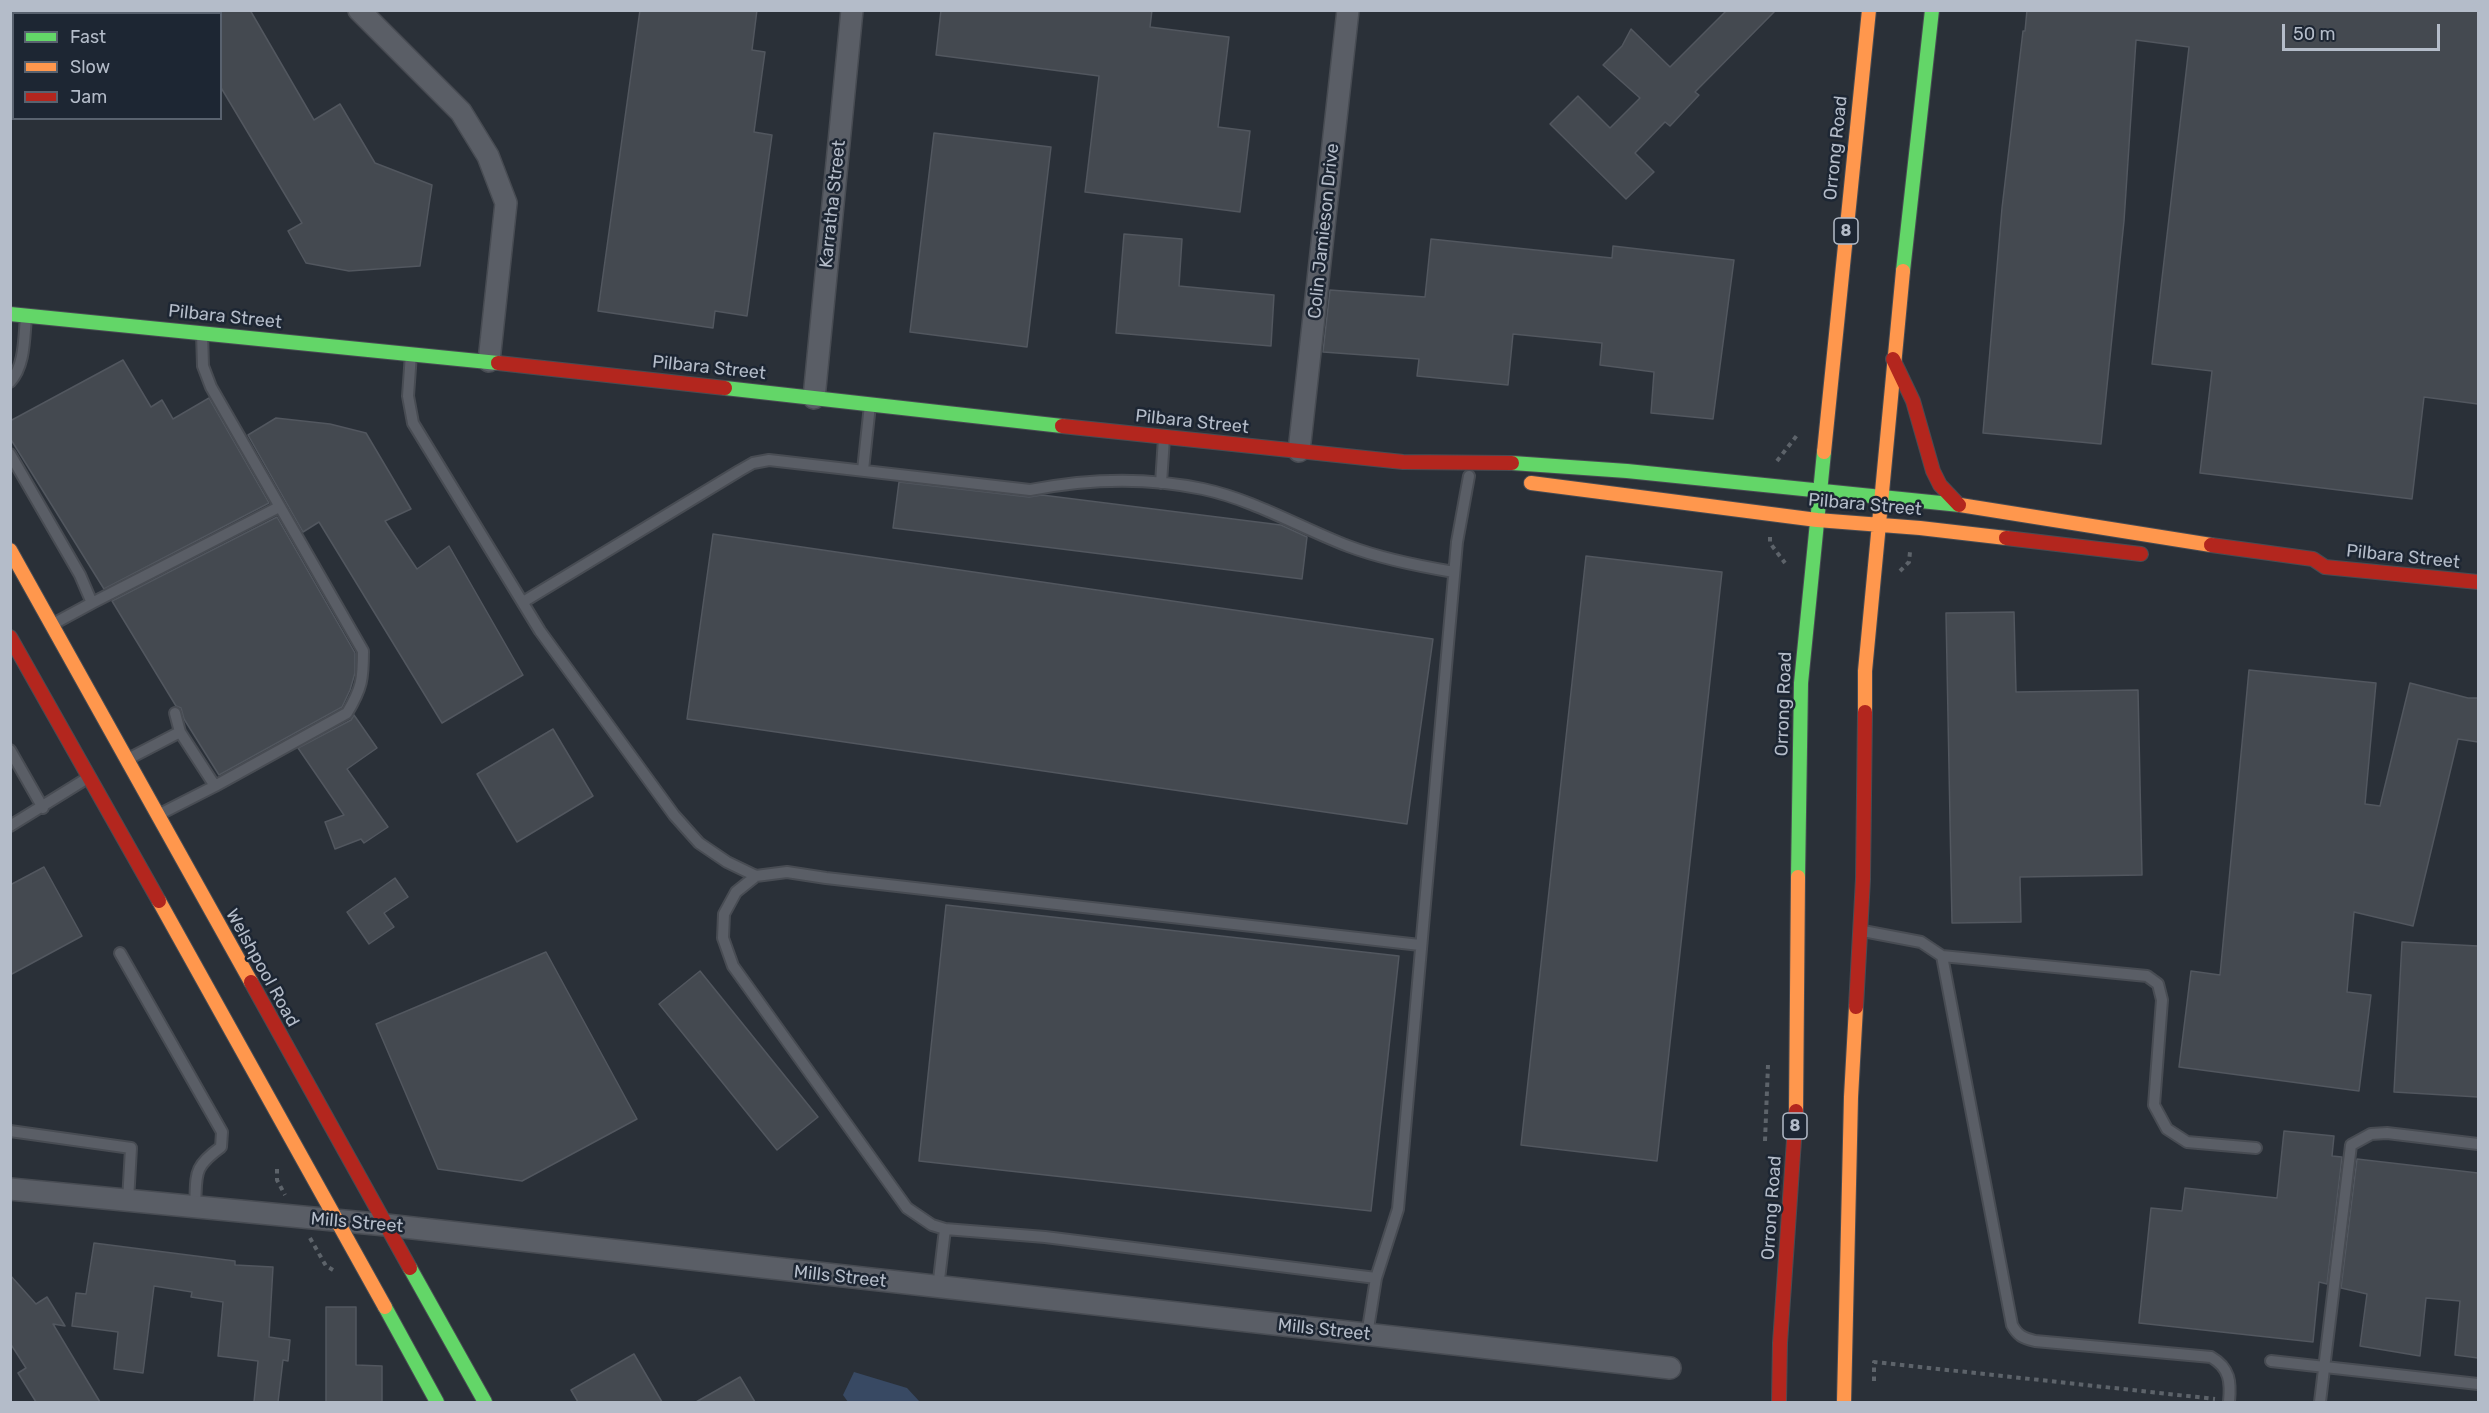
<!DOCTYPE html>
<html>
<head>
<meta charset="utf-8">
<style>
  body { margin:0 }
  #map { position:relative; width:2489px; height:1413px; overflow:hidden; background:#2a3038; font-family:Rubik,sans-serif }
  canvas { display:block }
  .frame { position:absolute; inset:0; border:12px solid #b4bcc9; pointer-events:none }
  .legend { position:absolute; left:12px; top:12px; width:210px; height:108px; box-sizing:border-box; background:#1d2633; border:2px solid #59626f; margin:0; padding:8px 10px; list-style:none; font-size:18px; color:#b4bcc9 }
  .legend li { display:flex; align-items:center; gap:12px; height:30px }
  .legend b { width:30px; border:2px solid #59626f }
  .scale { position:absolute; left:2282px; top:24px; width:158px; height:27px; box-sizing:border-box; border:3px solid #b4bcc9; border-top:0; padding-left:8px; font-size:18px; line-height:21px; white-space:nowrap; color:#b4bcc9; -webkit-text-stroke:4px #1d2633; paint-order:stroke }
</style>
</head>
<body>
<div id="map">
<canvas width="2489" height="1413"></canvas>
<div class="frame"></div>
<ul class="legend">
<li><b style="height:8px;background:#63d668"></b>Fast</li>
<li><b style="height:8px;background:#ff974d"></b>Slow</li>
<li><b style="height:8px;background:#b3261e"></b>Jam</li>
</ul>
<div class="scale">50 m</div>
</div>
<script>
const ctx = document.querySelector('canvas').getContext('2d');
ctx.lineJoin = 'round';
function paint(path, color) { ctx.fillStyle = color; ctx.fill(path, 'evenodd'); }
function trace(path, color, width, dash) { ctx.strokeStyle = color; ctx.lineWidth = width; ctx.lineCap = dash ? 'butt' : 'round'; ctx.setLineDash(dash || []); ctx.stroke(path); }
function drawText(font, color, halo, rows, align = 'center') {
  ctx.font = font + ' Rubik,sans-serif'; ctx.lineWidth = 5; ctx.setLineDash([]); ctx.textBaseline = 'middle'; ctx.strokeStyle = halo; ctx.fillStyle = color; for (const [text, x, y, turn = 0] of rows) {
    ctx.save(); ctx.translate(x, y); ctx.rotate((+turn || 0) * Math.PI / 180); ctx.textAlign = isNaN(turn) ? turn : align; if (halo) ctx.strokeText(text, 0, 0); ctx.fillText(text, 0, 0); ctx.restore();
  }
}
const water = new Path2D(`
  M854 1372 907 1388 920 1402H848L843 1395Z`);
const building = new Path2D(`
  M220 10H250L314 120 340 104 375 163 432 185 420 266 349 271 306 263 288 231 302 223 220 86Z
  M640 10H757L752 50 765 52 754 132 772 135 747 316 715 311 713 328 598 311Z
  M941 10H1152L1150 27 1229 37 1218 127 1250 131 1240 212 1085 192 1099 76 936 55Z
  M1727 10H1776L1695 92 1699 95 1670 126 1665 122 1635 153 1654 172 1626 199 1550 124 1578 96 1610 128 1640 98 1603 65 1622 46 1631 29 1670 67Z
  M2027 10H2478V404L2424 397 2412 499 2200 473 2212 371 2152 364 2189 47 2136 40 2124 221 2101 444 1983 433 2002 208 2023 31H2025Z
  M934 133 1051 147 1027 347 910 332Z
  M1124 234 1182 239 1179 286 1274 295 1271 346 1116 333Z
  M1431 239 1612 258 1613 246 1734 260 1713 419 1651 413 1654 372 1600 365 1602 343 1513 334 1508 385 1417 376 1419 359 1323 352 1330 290 1425 297Z
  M123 360 151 407 162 400 173 419 209 398 269 503 104 589 10 438V421Z
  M276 418 330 424 366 433 411 509 385 521 417 569 449 546 523 675 442 723 319 522 303 532 248 435Z
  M899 482 1029 497 1042 495 1281 525 1307 537 1302 579 893 528Z
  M277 517 355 653V673L350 690 342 707 219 775 184 719 181 708 176 706 112 601Z
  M713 534 1433 639 1407 824 687 719Z
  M1586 556 1722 572 1657 1161 1521 1145Z
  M2014 612 2016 692 2138 690 2142 875 2020 877 2021 922 1952 923 1946 613Z
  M2249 670 2376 683 2365 804 2380 806 2410 683 2468 698H2478V742L2458 739 2413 926 2354 912 2347 992 2371 995 2359 1091 2179 1067 2191 971 2220 975Z
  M354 715 377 748 347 769 388 827 364 843 361 839 335 849 325 822 344 815 298 748 351 720Z
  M553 729 593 796 517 842 477 774Z
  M44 867 82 936 10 975V885Z
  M395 878 408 897 384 913 394 927 369 944 347 912Z
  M946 905 1399 956 1371 1211 919 1161Z
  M2402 942 2478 946V1097L2394 1092Z
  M546 952 637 1119 522 1181 438 1169 376 1024Z
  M700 971 818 1117 777 1150 659 1004Z
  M2284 1131 2334 1136 2332 1156 2342 1157 2327 1284 2319 1282 2313 1342 2139 1323 2151 1208 2182 1211 2185 1188 2277 1198Z
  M2357 1159 2478 1173V1358L2455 1355 2460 1301 2426 1298 2420 1356 2360 1346 2367 1294 2341 1288Z
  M94 1243 235 1261V1265L273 1267 269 1337 290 1340 288 1361 283 1360 278 1402H254L258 1361 218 1356 223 1302 191 1297 192 1292 154 1286 143 1373 114 1369 118 1332 72 1326 76 1293 86 1294Z
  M10 1275 36 1304 47 1297 65 1326 53 1324 100 1402H36L18 1373 26 1368 10 1343Z
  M326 1307H356V1365L382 1366V1402H326Z
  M634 1354 662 1402H578L571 1390Z
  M740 1377 755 1402H696Z`);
const path = new Path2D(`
  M1777 461 1798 434
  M1770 537V543L1785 563
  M1900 571 1909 562 1910 552
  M1765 1141 1768 1065
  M277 1169V1180L285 1195
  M310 1238 326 1266 333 1270
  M1874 1381V1362L2215 1399`);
const lane = new Path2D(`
  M411 354 408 396 413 423 540 631 674 815 699 843 727 862 756 876
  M10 382C25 366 24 338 26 317
  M10 454 80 575 92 603 55 623
  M863 470 870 405
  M1161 483 1164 438
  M523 602 739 471 753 463 769 460 1030 490C1086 479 1147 477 1203 489 1254 500 1299 527 1348 546 1382 559 1418 566 1454 572
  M92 603 279 507
  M175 713 180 732 215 786
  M10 750 43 808
  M130 758 180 732
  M160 814 215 786 347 713C362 688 363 679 363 651L211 387 203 366 202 333
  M10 826 86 779
  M1863 931 1921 942 1942 956 2012 1325C2018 1336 2023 1338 2035 1341L2211 1357C2230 1368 2231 1382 2229 1402
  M120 953 222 1132 221 1147C192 1168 197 1174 195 1207
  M1942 956 2147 976 2158 984 2162 1000 2154 1105 2167 1129 2187 1142 2256 1148
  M10 1131 131 1148 128 1201
  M1376 1278 1045 1237 945 1229 932 1225 907 1208 733 966 723 938 724 914 736 892 756 876 787 872 826 878 1420 945
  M938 1288 945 1229
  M1367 1335 1376 1278 1398 1209 1457 542 1469 476
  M2271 1361 2478 1384
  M2320 1402 2351 1145 2371 1134 2387 1133 2478 1144`);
const street = new Path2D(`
  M359 10 461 112 488 156 506 203 489 361
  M814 398 852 10
  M1299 451 1348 10
  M10 1189 386 1225 1670 1368`);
const fast = new Path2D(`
  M1903 271 1932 10
  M10 314 498 363
  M725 388 1062 426
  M1512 463 1627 471 1960 505
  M1798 877 1801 683 1824 452
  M410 1268 485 1402
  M385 1307 437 1402`);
const slow = new Path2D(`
  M1824 452 1869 10
  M1531 483 1817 520 1920 528 2006 538
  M1960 505 2211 545
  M10 550 251 982
  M1865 712V671L1903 271
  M159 901 385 1307
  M1796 1111 1798 877
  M1844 1402 1851 1097 1856 1007`);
const jam = new Path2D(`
  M1893 359 1913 401 1933 471 1940 485 1959 505
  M498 363 725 388
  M1062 426 1403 462 1512 463
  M2006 538 2141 554
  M2211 545 2313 559 2325 567 2478 582
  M10 637 159 901
  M251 982 410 1268
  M1856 1007 1863 879 1865 712
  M1779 1402 1780 1343 1796 1111`);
const shields = [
  [1846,231,24],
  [1795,1126,24]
];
const shieldNames = [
  ["8",1846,231],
  ["8",1795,1126]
];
const streetNames = [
  ["Orrong Road",1836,148,-84],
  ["Karratha Street",833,204,-84],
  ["Colin Jamieson Drive",1324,231,-84],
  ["Pilbara Street",225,317,6],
  ["Pilbara Street",709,368,6],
  ["Pilbara Street",1192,422,6],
  ["Pilbara Street",1865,505,5],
  ["Pilbara Street",2403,557,6],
  ["Orrong Road",1784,704,-88],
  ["Welshpool Road",262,968,61],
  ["Orrong Road",1772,1208,-86],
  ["Mills Street",357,1223,5],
  ["Mills Street",840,1277,6],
  ["Mills Street",1324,1330,6]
];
paint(water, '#384963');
paint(building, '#444950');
trace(building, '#52575f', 1.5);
trace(lane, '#484c53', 14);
trace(street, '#484c53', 24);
trace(fast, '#484c53', 16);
trace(slow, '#484c53', 16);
trace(jam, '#484c53', 16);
trace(path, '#5d636a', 4, [4.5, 4.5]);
trace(lane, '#5a5e66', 10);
trace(street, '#5a5e66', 21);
trace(fast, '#63d668', 14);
trace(slow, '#ff974d', 14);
trace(jam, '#b3261e', 14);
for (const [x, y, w] of shields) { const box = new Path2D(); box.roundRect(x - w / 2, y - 13, w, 26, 4.5); ctx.fillStyle = '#1d2633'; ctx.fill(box); trace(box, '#b4bcc9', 1.5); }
drawText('bold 16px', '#b4bcc9', null, shieldNames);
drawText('18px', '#b4bcc9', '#1d2633', streetNames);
</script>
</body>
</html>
